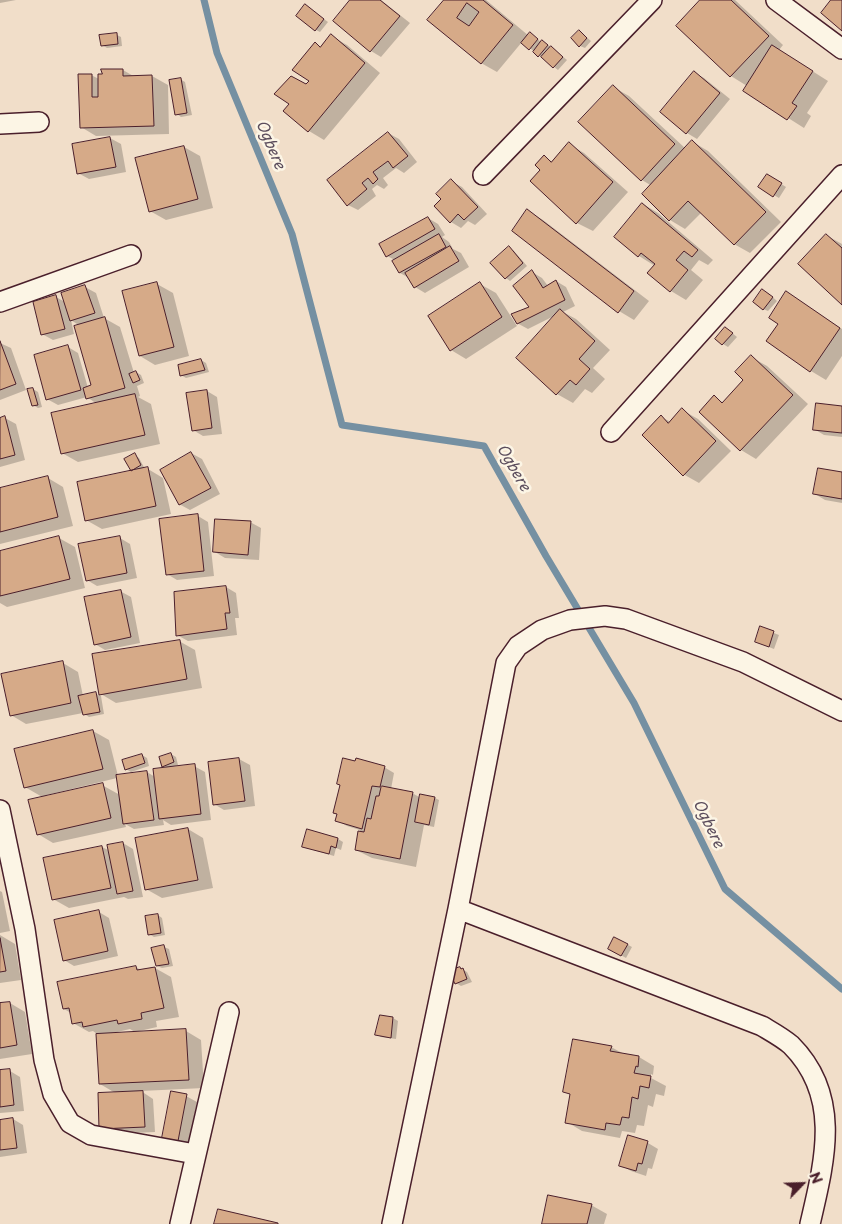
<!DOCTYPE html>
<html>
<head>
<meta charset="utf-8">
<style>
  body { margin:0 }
  #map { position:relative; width:842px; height:1224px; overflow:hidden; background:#f1dec9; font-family:"Playpen Sans",sans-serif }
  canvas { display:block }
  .north { position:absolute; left:777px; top:1159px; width:50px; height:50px; -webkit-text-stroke:4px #fcf5e5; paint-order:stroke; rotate:66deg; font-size:14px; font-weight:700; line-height:20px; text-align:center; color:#4a1f2b }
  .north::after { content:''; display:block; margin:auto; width:18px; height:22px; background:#4a1f2b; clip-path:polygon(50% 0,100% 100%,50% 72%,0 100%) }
</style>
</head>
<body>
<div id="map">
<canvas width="842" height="1224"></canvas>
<div class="north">N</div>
</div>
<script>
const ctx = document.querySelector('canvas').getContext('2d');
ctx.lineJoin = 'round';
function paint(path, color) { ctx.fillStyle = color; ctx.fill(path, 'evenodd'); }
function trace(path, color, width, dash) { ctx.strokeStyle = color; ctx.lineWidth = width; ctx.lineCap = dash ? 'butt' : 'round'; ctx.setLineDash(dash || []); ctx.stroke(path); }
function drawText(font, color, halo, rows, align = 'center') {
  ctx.font = font + ' "Playpen Sans",sans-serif'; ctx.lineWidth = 5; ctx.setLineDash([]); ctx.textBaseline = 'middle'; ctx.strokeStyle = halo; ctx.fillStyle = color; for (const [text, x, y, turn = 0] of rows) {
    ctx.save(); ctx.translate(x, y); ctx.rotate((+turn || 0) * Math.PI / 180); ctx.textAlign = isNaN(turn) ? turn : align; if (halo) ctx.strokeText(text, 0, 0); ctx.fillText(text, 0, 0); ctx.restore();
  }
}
const shadow = new Path2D(`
  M0 0H16L0 3Z
  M351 0H381L410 23 381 57 371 51 334 21Z
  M445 0H486L529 36 535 37 542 43 547 44 567 60 558 70 522 42 497 72 481 63Z
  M702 0H735L783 45 779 50 828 81 807 113 811 116 804 128 744 90 747 86 731 76 678 26Z
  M306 6 328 22 320 32 316 30Z
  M579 31 591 41 585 48 580 46Z
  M117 35 121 37 122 46 107 48 102 45Z
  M331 36 347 45 380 73 324 140 309 131 285 111 311 80 315 44 322 48Z
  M123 70 135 77 152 76 168 85 169 134 96 136 81 127 91 75 99 79Z
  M694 73 704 78 730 99 697 139 687 133 662 112Z
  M180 79 185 82 192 115 181 117 177 114Z
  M613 87 629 96 686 149 693 142 708 151 781 222 750 253 734 244 702 212 685 229 670 220 652 186 642 180Z
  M388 133 399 139 417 162 404 173 396 168 383 178 388 185 384 189 377 185 372 189 376 196 358 210 348 205Z
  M110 138 121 144 126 172 89 179 78 173Z
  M569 144 584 153 628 192 593 231 577 223 542 170 544 157 553 162Z
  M184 147 200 156 213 208 166 220 150 211Z
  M767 175 786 187 779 198 760 187Z
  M451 181 462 187 487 214 475 225 468 221 461 228 451 222 443 199Z
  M643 204 658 213 713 260 708 265 699 260 691 270 703 280 686 300 671 291 655 266 639 256 616 237Z
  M528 211 543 220 649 301 634 320 619 311Z
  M428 218 438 224 445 235 442 237 449 242 453 249 461 253 469 267 425 293 415 287 409 278 400 273 394 261 395 260 387 256Z
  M826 235 842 244V303Z
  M509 248 514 251 527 266 510 281 506 278Z
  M532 272 542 278 548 286 556 281 566 287 575 306 563 312 576 319 610 350 593 368 605 379 592 393 585 389 573 403 557 394 517 358 556 315 528 329 515 322 531 308Z
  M157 284 173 293 189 356 155 365 140 356Z
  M480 284 496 293 517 326 466 359 451 350Z
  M85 287 96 293 104 318 120 327 134 373 136 372 141 375 144 383 137 386 140 396 138 397 151 404 160 444 78 462 62 453 97 404 87 397 58 405 47 399 68 347 78 353 88 388 93 386 80 326 71 320 74 334 53 340 42 334 56 297 65 302Z
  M768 293 777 301 768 311 763 309Z
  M787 293 842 329V356L826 380 811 371 779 324Z
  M726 328 737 337 728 347 723 344Z
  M0 343 11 348 26 390 0 400Z
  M751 357 767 366 808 404 756 459 741 450 700 412 714 397 724 403 745 380Z
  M201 360 206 363 209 372 186 378 181 375Z
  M33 389 38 392 42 407 38 408 33 405Z
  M207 391 217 397 222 434 203 436 193 430Z
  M842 407V437L824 435 814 429Z
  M682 410 698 419 731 451 699 483 683 474 661 417 671 422Z
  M5 418 16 424 25 460 0 467V419Z
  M191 453 202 459 220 494 190 510 179 504Z
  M134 455 139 458 145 469H148L163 478 171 514 102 529 86 520 135 471 132 470Z
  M842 474V503L825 500 815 494Z
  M48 478 63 487 73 526 0 544V490Z
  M198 516 208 522 214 576 177 580 167 574Z
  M250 522 261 528 259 560 225 558 215 552Z
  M59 538 75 547 85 588 7 607 0 603V552Z
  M120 538 130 544 137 578 97 586 87 580Z
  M226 587 236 593 239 618H235L237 635 188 641 177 635Z
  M120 591 131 597 140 643 105 650 95 644Z
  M761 628 779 635 774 649 756 642Z
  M179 641 195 650 202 688 116 703 101 694Z
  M63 663 78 672 83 696 96 694 101 696 104 714 89 717 83 713 26 724 11 715Z
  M93 731 109 740 118 776 147 772 155 777 168 769 163 766 171 754 176 757 178 765 172 767 194 766 205 772 211 820 171 825 163 820 164 825 134 829 125 824 126 827 53 843 38 834 44 798 25 787 16 750ZM117 778 120 795 102 785 48 797 47 795Z
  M142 755 147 758 149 766 131 772 126 769Z
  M239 759 250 765 255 806 224 810 214 804 209 763Z
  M356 763 384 767 394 773 391 789 412 793 421 798H435L439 800 434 827 424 825 416 867 372 858 356 850 360 830 347 826 336 820 338 815 335 813Z
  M188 829 203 838 213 888 162 898 146 889Z
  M338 839 343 842 341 850 336 848 334 856 303 847Z
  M123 843 133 849 143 897 128 899 124 897 69 908 53 899 102 847 110 851Z
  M0 891 2 892 10 931 0 933Z
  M99 912 109 918 118 956 74 966 64 960Z
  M158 915 162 918 165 935 154 937 149 934Z
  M0 935 15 944 21 980 0 983Z
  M615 938 632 947 626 958 610 949Z
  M164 947 169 949 173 966 162 968 157 966Z
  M136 967 142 971 155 968 171 977 179 1017 156 1021 157 1027 135 1032 130 1029 113 1033V1034L186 1031 201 1040 204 1088 141 1091 153 1099 155 1132 111 1134 100 1128 117 1094 100 1084 97 1034 93 1031 89 1032 73 1023 71 1013 64 1009Z
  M460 968 467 972 472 982 461 986 456 983Z
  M10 1003 25 1012 32 1054 0 1059V1004Z
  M393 1018 398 1021 396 1039 381 1037 376 1034Z
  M611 1047 624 1054 639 1057 654 1066 653 1075 651 1074V1078L666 1086 664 1096 656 1094 653 1107 648 1105 644 1126 637 1125 635 1133 622 1131 620 1138 582 1131 567 1122 571 1095 565 1091Z
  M10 1071 20 1077 24 1111 0 1113V1072Z
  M186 1096 197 1102 188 1146 174 1143 164 1137Z
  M13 1119 23 1125 27 1153 0 1157V1121Z
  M629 1137 648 1143 658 1149 652 1169 648 1168 646 1176 631 1171 620 1165Z
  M591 1205 607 1214 604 1224H543Z`);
const stream = new Path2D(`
  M204 0 217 53 292 234 342 425 484 446 546 556 634 703 725 889 842 989`);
const building = new Path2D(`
  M350 0H380L400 16 370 52 333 21Z
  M444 0H483L513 25 481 64 427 20ZM467 3 479 12 469 26 457 18Z
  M700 0H731L769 36 730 77 676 26Z
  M831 0H842V31L821 13Z
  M305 4 324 19 315 31 296 16Z
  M579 30 587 38 579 47 571 38Z
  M530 32 538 39 529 50 521 43Z
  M117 33 118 44 101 46 99 35Z
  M331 34 365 63 308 132 283 111 289 104 274 94 291 76 306 84 309 81 292 70 315 42 320 47Z
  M542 40 548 45 538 57 533 52Z
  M772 45 813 71 792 103 797 106 787 120 743 91Z
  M551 46 563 57 553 68 541 57Z
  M101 69H123V76L152 75 154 126 80 128 78 74H92V97H98V74H102Z
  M694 71 720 93 686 134 660 112Z
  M181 78 187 113 175 115 169 80Z
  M613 85 675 144 641 181 578 122Z
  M388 132 408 156 393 168 388 161 373 172 378 179 373 184 368 178 362 183 367 189 347 206 327 180Z
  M110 137 116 167 77 174 72 144Z
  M692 140 766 212 734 245 688 201 669 221 642 194Z
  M569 142 613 182 576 224 530 181 540 170 535 165 544 155 551 162Z
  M184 146 198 199 149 212 135 158Z
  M767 174 782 183 773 197 758 187Z
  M451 179 478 207 464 220 458 214 450 223 434 206 441 199 436 194Z
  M642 203 698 250 692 257 684 251 676 260 688 270 670 292 647 273 655 264 641 253 638 257 614 237Z
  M527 209 634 291 618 313 512 231Z
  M428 217 435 229 386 257 379 244Z
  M439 234 446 247 399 273 392 261Z
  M826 234 842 248V305L798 264Z
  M450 246 459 261 414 288 405 273Z
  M509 246 523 263 505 279 490 263Z
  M532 270 543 288 556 280 565 300 517 324 511 314 529 307 513 286Z
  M157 282 174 347 139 356 122 291Z
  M480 282 502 317 450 351 428 316Z
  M85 285 95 313 70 321 61 293Z
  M762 289 773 297 763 310 753 302Z
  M786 291 840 328 810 372 766 341 778 324 769 318Z
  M56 295 65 329 41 335 33 302Z
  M560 309 595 341 579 359 590 369 576 385 570 380 556 395 516 358Z
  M105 317 125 388 86 399 83 388 91 385 74 326Z
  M725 327 733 333 722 345 715 339Z
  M0 341 16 384 0 390Z
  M68 345 81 390 46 400 34 355Z
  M751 355 793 395 740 451 699 412 714 395 722 403 743 380 735 372Z
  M201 359 205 370 180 376 178 365Z
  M136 371 140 380 133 383 129 374Z
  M33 388 38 405 32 406 27 389Z
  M207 390 212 428 192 431 186 393Z
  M135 394 145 435 61 454 51 413Z
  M816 403 842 406V433L813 430Z
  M682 408 716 441 683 476 642 435 661 415 668 423Z
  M5 416 15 455 0 459V418Z
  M191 452 211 488 179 505 160 470Z
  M135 453 141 465 131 471 124 459Z
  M148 467 156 506 85 521 77 482Z
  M818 468 842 472V499L813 494Z
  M48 476 58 517 0 532V488Z
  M198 514 204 571 166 575 159 519Z
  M215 519 251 521 248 555 213 552Z
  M59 536 70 579 0 596V551Z
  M120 536 127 573 86 581 78 544Z
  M226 586 230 613H225L227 629 176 636 174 592Z
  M121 590 131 637 94 645 84 597Z
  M760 626 774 631 769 647 755 642Z
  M180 640 187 679 99 695 92 654Z
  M63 661 71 703 10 716 1 674Z
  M96 692 100 712 83 715 78 696Z
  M93 730 103 769 24 788 14 749Z
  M171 753 174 762 162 767 159 757Z
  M142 754 145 763 125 770 122 760Z
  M239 758 245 801 213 805 208 762Z
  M343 758 355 761 356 758 385 766 380 787 372 786 362 829 335 821 337 814 333 813 340 785 337 784Z
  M195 764 201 814 159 819 153 769Z
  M147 771 154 820 123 824 116 775Z
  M103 783 111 818 37 835 28 800Z
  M382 786 413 792 400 859 355 850 358 831 364 832 367 818 371 819 376 796H379L381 787Z
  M420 794 435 797 429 825 415 822Z
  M188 828 198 880 145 890 135 838Z
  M307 829 338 838 336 848 331 846 329 854 302 847Z
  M123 842 133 891 117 894 107 845Z
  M102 846 111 888 52 900 43 858Z
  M99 910 108 951 63 961 54 920Z
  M158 914 161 933 148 935 145 916Z
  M614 937 628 944 621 956 608 949Z
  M0 938 6 971 0 972Z
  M164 945 169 964 156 966 151 948Z
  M136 966 137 970 155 967 164 1008 141 1013 142 1019 118 1024 117 1020 83 1027 82 1022 72 1024 69 1008 63 1009 57 982Z
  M460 967 461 969 463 968 467 979 455 984 449 971Z
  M10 1002 17 1045 0 1048V1003Z
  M380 1015 393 1017 391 1038 375 1035Z
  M186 1029 189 1080 99 1084 96 1034Z
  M573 1039 612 1046 610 1051 639 1056 638 1067 636 1066 634 1073 651 1076 649 1088 640 1086 638 1099 632 1097 629 1118 622 1117 620 1125 606 1123 605 1130 565 1123 570 1094 563 1092Z
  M10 1069 14 1105 0 1107V1070Z
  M143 1091 145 1127 99 1129 98 1093Z
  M171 1091 187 1094 178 1141 162 1138Z
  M13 1118 17 1148 0 1150V1120Z
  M628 1135 648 1141 642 1164 638 1163 636 1171 619 1166Z
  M548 1195 592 1204 587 1224H542Z
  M218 1209 278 1223V1224H214Z`);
const street = new Path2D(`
  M776 0 842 49
  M0 124 39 122
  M483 175 652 0
  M0 302 131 255
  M611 432 842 175
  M0 810 25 929 44 1060 53 1094 70 1123 91 1135 195 1154
  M458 909 762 1026C772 1032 783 1038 791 1045 842 1096 825 1160 810 1224
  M180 1224 229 1012
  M392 1224 458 909 506 663 518 646 542 630 570 620 605 616 626 619 743 662 842 711`);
const waterNames = [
  ["Ogbere",270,145,67],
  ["Ogbere",513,468,60],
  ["Ogbere",708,824,64]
];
paint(shadow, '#0003');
trace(stream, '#7590a2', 7);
paint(building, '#d6aa88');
trace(building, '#4a1f2b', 1);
trace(street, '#4a1f2b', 22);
trace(street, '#fcf5e5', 19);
drawText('italic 15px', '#5c4e5d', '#fcf5e5', waterNames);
</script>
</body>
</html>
